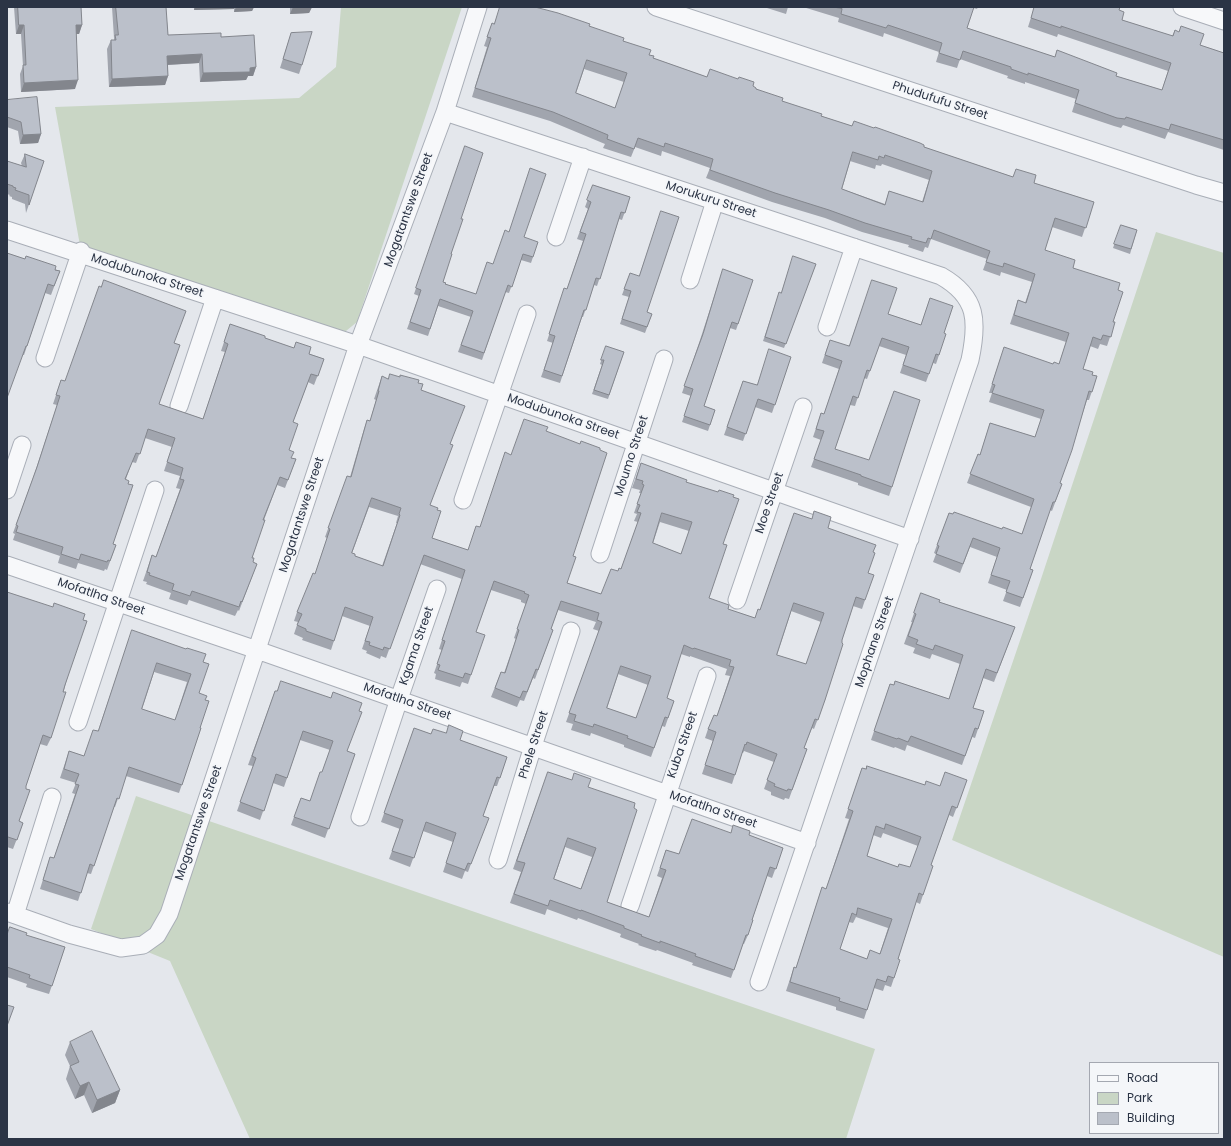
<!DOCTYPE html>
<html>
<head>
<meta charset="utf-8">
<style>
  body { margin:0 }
  #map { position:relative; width:1231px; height:1146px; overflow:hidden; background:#e4e7ec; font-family:Poppins,sans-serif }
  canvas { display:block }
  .frame { position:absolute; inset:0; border:8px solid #2b3445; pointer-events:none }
  .legend { position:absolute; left:1089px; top:1062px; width:130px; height:72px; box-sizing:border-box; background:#f4f6f9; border:1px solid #a4a8b1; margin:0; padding:5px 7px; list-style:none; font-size:12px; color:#2b3445 }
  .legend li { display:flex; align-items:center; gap:8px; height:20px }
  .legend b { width:20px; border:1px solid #a4a8b1 }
</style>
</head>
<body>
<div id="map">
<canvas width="1231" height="1146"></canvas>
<div class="frame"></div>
<ul class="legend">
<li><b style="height:5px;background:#f7f8fa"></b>Road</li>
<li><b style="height:11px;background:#c9d6c5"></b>Park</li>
<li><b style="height:11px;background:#bbc0ca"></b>Building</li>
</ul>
</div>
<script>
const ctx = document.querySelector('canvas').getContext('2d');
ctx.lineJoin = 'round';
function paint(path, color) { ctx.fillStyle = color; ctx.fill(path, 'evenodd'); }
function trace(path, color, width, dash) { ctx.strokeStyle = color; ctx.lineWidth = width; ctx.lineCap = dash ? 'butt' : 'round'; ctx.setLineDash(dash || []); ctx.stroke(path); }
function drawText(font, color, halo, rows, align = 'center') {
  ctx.font = font + ' Poppins,sans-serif'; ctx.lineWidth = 4; ctx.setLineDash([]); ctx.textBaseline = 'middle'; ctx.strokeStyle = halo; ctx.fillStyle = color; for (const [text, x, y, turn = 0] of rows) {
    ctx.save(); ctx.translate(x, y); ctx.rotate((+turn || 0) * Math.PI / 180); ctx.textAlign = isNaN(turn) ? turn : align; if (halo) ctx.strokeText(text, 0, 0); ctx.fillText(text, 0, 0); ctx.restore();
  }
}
const green = new Path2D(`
  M341 7H462L357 322 346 331 326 332 81 251 55 107 299 98 336 67Z
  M1156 232 1224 253V957L952 840 1041 579Z
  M136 796 875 1049 846 1139H250L170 961 91 929Z`);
const minor = new Path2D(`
  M656 7 1196 185 1224 193
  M1182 7 1224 21
  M445 112 941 276C978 297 978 322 970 360L759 982
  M7 230 358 345 910 539
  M556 237 583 157
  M690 280 715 201
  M827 327 854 247
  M45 358 81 251
  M179 406 215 298
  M7 490 22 445
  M463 500 527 314
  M600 554 664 359
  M7 565 257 650 807 843
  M737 600 803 407
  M78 722 155 490
  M360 817 399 699 437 589
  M498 860 533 746 571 631
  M630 906 707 676
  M7 912 69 934 121 948 143 945 157 935 169 914 358 345 445 112 478 7
  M15 915 52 797`);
const wall = new Path2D(`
  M14 7H81L82 25 79 34H76L75 89 21 92 20 74 23 66 21 34H16Z
  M112 7H166L168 35 221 37 256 67 253 76H248L246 80 200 82 199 63 168 65V76L165 85 109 87 107 49 111 40H114V38Z
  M194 7H254L252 11 234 12V9L194 10Z
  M290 7H312L309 13 290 14Z
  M768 7H788L786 14 767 8Z
  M803 7H978L977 9 973 8 967 28 1055 57 1057 50 1116 76 1162 90 1168 71 1058 34 1057 37 1028 27 1034 8 1030 7H1120L1119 10 1122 20 1172 36 1175 30 1200 45 1224 53V150L1168 132 1165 139 1123 125 1121 128 1114 126 1072 112 1076 99 1025 82V84L1007 78 1008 76 960 59 957 68 936 62 939 52 884 33 883 37 838 22 839 18Z
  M492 23 494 24 589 26 623 41 649 55 653 58 707 77 753 86 756 89 782 101 821 116 852 126 924 147 1013 177 1034 183 1094 202 1082 237 1052 227 1045 250 1073 268 1118 290 1113 322H1115L1107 346 1100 344 1098 349 1090 346 1083 369 1092 375 1097 376 1089 400H1087L1060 483 1062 484 1052 511 1050 510 1030 569 1033 570 1020 607 1003 601 1007 590 988 583 997 557 970 547 960 573 933 562 936 554 934 553 949 513 1002 529 1022 534 1031 507 967 483 978 454 980 455 990 423 1035 437 1041 419 989 402 992 393H989L1001 356 1053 364H1059L1066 342 1010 324 1018 300 1025 303 1032 282 1001 272 1000 276 983 270 987 259 931 239 928 248 925 247 923 252 908 247 909 245 862 232 825 218 772 202 706 178 710 168 662 151 661 156 635 147 631 157 603 148 605 144 550 121 472 97 487 47 484 46ZM584 69 624 82 615 108 576 93ZM850 161 875 169 876 165 881 166 882 164 929 180 922 202 889 191 885 204 842 189Z
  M291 33 302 65 299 74 280 68Z
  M7 100 41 134 38 143 20 144 18 131 7 127Z
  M465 146 461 219 443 282 445 284 476 294 493 264 524 237 533 257 531 263 521 260 509 293 505 292 482 360 458 352 471 317 438 306 428 336 407 329 419 296 414 294Z
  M25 154 44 161 26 213 25 204 12 199V197L9 196 10 195 7 194V161L22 166 21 163Z
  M593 185 630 197 622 220 619 219 597 286 594 285 583 317H582L560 383 541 377 553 343 547 341 562 295 567 289 583 241 577 239 588 209 585 207Z
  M1121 225 1137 230 1130 254 1113 248Z
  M7 253 60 271 51 295 45 293 24 355H23Z
  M816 264 784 348 763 341 778 296 781 293Z
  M723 269 753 280 736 330 730 328 704 406 715 410 708 431 682 422 691 396 682 393 700 340Z
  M630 273 647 312 652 314 645 333 620 324 629 297 622 295Z
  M930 298 944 333 939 355 936 364 933 363 926 382 900 373 906 355 879 346 867 379 864 378 855 406 850 405 835 449 892 487 889 496 858 485V483L811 467 821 440 813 437 821 413 824 414 839 369 822 363 827 348 848 346 888 314 921 325Z
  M230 324 265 338 324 359 314 385 308 382 293 422 289 450 291 458 296 459 285 488 277 485 264 520 252 558 253 562 257 564 239 611 238 610 235 616 189 600 187 605 169 599 171 593 146 584 147 582 143 581 152 555 156 557 180 489 176 488 180 476 164 471 172 447 145 438 136 463 132 462 126 479 113 544 116 545 107 570 105 569 104 571 78 563 76 569 58 563 60 556 13 540 15 534 13 533 34 475 57 405 53 404 61 380 65 381 174 343 159 404 203 419 225 352 221 351Z
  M606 346 624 352 608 399 592 394 602 365 600 364Z
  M791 357 772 413 755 407 743 441 724 435 743 381 757 385Z
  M382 376 388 379 418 383 421 390 450 444 430 505 432 538 468 550 480 527 511 455 546 431 573 556 567 583 601 594 618 571 621 569 638 522 634 521 637 514 634 513 641 493H639L640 490 632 488 641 463 686 482 723 544 709 598 728 609 755 618 760 610 828 528 873 552 868 573 865 600 862 609 853 606 842 640 825 700 814 729 812 728 804 748 807 749 789 799 785 798 784 800 771 795V792L764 789 774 762 744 751 743 753H742L732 784 702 774 713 741 705 738 708 729 717 716 730 676 725 675 727 669 690 656V657L681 654 667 698 674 701 665 727 662 726 651 757 624 747V745L591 733 590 736 571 730 573 724 566 722 599 631 593 629 596 622 558 610 551 629 553 630 535 679 533 678 524 701 520 700 517 707 491 697 501 672 504 673 516 639 514 638 526 604 521 602V600L491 590 476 632 471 675 468 684 462 682 460 687 435 679 436 674 434 673 442 650 439 649 462 579 420 564 386 658 381 656 380 659 366 653 367 651 362 649 370 626 342 616 331 650 302 640 303 638 294 634 298 622 294 621 297 612 315 574 327 538 325 537 344 485 350 477 364 429 367 420 370 421 376 400 374 399ZM369 507 398 516 396 523H397L382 566 355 556 352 553ZM660 522 689 531 681 554 653 543ZM791 611 821 622 806 664 777 655ZM618 674 648 685 636 718 607 708Z
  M7 592 83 620 51 738 47 746 40 744 26 786 19 821 23 823 13 849 7 847Z
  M921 593 939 602 1015 627 994 682 983 678 973 708 984 711 975 738 972 737 962 765 907 745 905 751 895 747 894 748 871 740 890 684 894 685 895 681 949 699 960 664 932 654 930 659 913 653 915 648 904 644 912 622H911Z
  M129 639 203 662 199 693 205 700 200 728H201L179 793 126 776 115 807H114L91 874 87 873 78 901 40 889 50 857 54 858 75 794 72 793 76 783 60 778 69 751 84 756 98 731ZM154 672 187 682 175 720 142 709Z
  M275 691 359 711 347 751 355 754 325 838 291 825 301 798 310 801 322 772 330 750 300 740 284 787 273 783 260 820 237 811 253 766 248 765Z
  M414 728 431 734 460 740 507 757 497 786H494L483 816 485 826 468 872 465 871 462 879 443 872 453 842 423 831 410 867 389 859 400 829 381 822Z
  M862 768 925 785 940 786 967 780 953 817 949 815 931 865 923 895 920 904 916 902 898 959 894 978 891 987 885 985 883 991 874 988 864 1019 836 1010V1007L786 991 794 967 796 968 822 887 826 889 849 819 845 818ZM883 833 918 846 910 867H898L867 856 873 835 881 838ZM856 917 888 928 880 953 867 959 840 949 849 922 853 923Z
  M548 772 588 787 607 902 649 917 662 878 657 876 666 850 679 854 731 833 749 835 783 848 772 878 767 876 752 920 748 935 744 944H743L731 978 692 965 693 963 657 950 656 951 638 945 639 944 620 937 621 934 578 918 577 920 547 909 545 915 510 903 521 872 513 869ZM565 847 592 857 581 889 554 879Z
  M7 935 65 947 49 994 26 987 27 984 7 977Z
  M70 1042 120 1090 115 1103 92 1113 84 1095 75 1099 66 1079 70 1066 65 1055Z`);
const shadedWall = new Path2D(`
  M195 7H234V9L194 10Z
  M236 7H254L252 11 234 12Z
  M293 7H312L309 13 290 14Z
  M19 25H24L21 34H16Z
  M76 25H82L79 34H73Z
  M202 54 199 63 164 65 167 56Z
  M256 67 253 76H248L246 80 200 82 203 73Z
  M168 76 165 85 109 87 112 79Z
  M78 80 75 89 21 92 24 83Z
  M41 134 38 143 20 144 23 135Z
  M89 1082 84 1095 75 1099 80 1086Z
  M120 1090 115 1103 92 1113 97 1100Z`);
const building = new Path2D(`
  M18 7H81L82 25H76L78 80 24 83 23 65H26L24 25H19Z
  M116 7H166L168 35 221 33V37L254 35 256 67 250 68V72L203 73 202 54 167 56 168 76 112 79 111 40H116L115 35H118Z
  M500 7H535L558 13 590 24 589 26 624 38 623 41 651 50 649 55 654 56 653 58 707 77 710 69 738 79 739 77 754 82 753 86 756 88V89L783 98 782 101 822 114 821 116 852 126 854 121 874 128 875 127 920 143 924 145V147L1013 177 1016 169 1036 175 1034 183 1094 202 1086 228 1055 218 1045 250 1075 260 1073 268 1120 283 1118 290 1123 292 1113 322H1115L1111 337 1103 335 1101 340 1093 337 1083 369 1093 372 1092 375 1097 376 1092 392 1089 391 1072 450 1060 483 1062 484 1055 502H1053L1030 569 1033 570 1023 598 1006 592 1010 581 991 575 1000 548 973 538 963 564 936 554 939 546 937 545 949 513 953 514 954 512 1002 529 1003 527 1022 534 1034 499 970 474 978 454 980 455 990 423 1035 437 1044 410 992 393 995 385 992 384 1004 347 1053 364 1054 362 1059 364 1069 333 1014 315 1018 300 1026 303 1035 274 1004 263 1003 267 986 262 990 251 934 230 931 239 928 238 926 243 911 239 912 237 865 223 829 210 775 193 710 170 713 159 665 143 664 147 638 138 634 149 607 139 608 135 553 112 475 88 491 38 487 37 492 23 494 24ZM587 60 627 73 615 108 576 93ZM853 152 878 160 879 156 884 158 885 155 932 171 923 202 889 191 885 205 842 189Z
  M834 7H974L967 28 1055 57 1057 50 1117 73 1116 76 1162 90 1171 63 1061 26V28L1031 18 1034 7H1120L1119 10 1124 12 1122 20 1173 36 1175 30 1179 32 1181 26 1204 34 1200 45 1224 53V140L1171 124 1169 130 1126 117 1125 119 1117 118 1075 103 1079 90 1028 73V75L1011 69V67L963 51 960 60 939 53 942 43 888 25 886 28 841 14 842 9Z
  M312 32 302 65 283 59 291 33Z
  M37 97 41 134 23 135 21 122 7 117V100Z
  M465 146 483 153 461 219H463L451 254H452L443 282 446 283 445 284 476 294 487 262 493 264 505 230 509 232 530 168 546 174 524 237 538 242 533 257 523 254 512 287 508 285 484 353 461 345 473 311 440 299 430 329 410 322 421 290 416 288Z
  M25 154 44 161 29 205V195L15 190 16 188 13 187V186L7 184V161L26 167Z
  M593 185 630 197 625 213 621 212 600 279 596 278 586 310H584L562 376 544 370 555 336 549 334 564 288 567 289 586 234 580 232 591 202 587 200Z
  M661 211 679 217 647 312 652 314 647 327 622 319 631 291 624 289 630 273 639 276Z
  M1121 225 1137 230 1131 249 1114 244Z
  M7 253 25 259 26 256 56 266 55 270 60 271 54 286 48 284 27 346H26L7 398Z
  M793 256 816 264 786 344 765 337 779 292 781 293Z
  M723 269 753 280 738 324 732 322 704 406 715 410 710 425 684 416 693 389 684 386 703 334Z
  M104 280 186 311 174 343 180 345 159 404 203 419 228 344 224 342 230 324 265 336V338L294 348 296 342 311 347 309 354 324 359 318 376 311 374 293 422 298 424 289 450 294 452 291 458 296 459 288 480 280 477 263 520H265L252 558H254L253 562 257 564 242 602 241 601 239 607 192 591 190 596 172 590 174 584 149 575 150 573 147 572 152 555 156 557 184 480 180 479 183 468 167 462 175 438 148 429 140 454 136 453 125 479 129 481 128 484 133 485 113 544 116 545 110 561 108 560 107 562 81 554 79 560 61 554 63 547 16 532 18 526 16 525 37 467 60 396 56 395 61 380 65 381 99 286 101 287Z
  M872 280 897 288 888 314 921 325 930 298 953 306 944 333 946 334 939 355 936 354 929 374 903 365 909 347 882 338 870 371 867 370 858 398 853 396 835 449 869 460 894 391 920 400 892 487 861 476V475L814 459 824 431 816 429 821 413 824 414 842 361 825 355 830 340 849 346Z
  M606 346 624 352 609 395 594 390 604 360H601Z
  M769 349 791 357 775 405 758 399 746 434 727 427 743 381 757 385Z
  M390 374 400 377V375L419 380 418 383 423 384 421 390 465 406 450 444 453 445 430 505 438 508 437 510 441 511 432 538 468 550 476 526 480 527 505 452 511 455 524 419 548 427 546 431 580 444 581 441 600 448V450L607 453 573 556 576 557 567 583 601 594 611 569 618 571 619 568 621 569 641 513 637 512 640 505 637 504 644 485 642 484 643 481 636 479 641 463 687 480 686 482 718 492 719 490 734 495 733 497 739 499 723 544 727 545 709 598 729 605 728 609 755 618 758 609 760 610 794 513 812 519 814 511 831 517 828 528 876 545 873 552 875 553 868 573 874 575 865 600 856 597 842 640V643L843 644 825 700 818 720 815 719 804 748 807 749 792 790 788 789 787 791 774 786 775 784 767 780 777 754 747 742 746 745 745 744 735 775 705 765 716 732 708 729 714 715 717 716 734 667 729 666 731 660 694 648 693 649 684 645 667 698 674 701 668 718 665 717 654 748 627 738 628 736 594 724 593 727 574 721 576 715 569 713 602 622 597 620 599 613 561 601 551 629 553 630 538 670 536 669 527 692 523 691 520 698 495 688 501 672 505 673 519 630 517 629 529 595 524 593 525 592 494 581 476 632 485 635 471 675 465 673 463 678 438 670 440 665 437 664 445 641 442 640 465 570 424 555 390 649 384 647 383 650 369 645 370 642 365 641 373 617 345 607 334 641 306 631V629L297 625 302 614 297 612 313 573 315 574 330 529 328 528 347 476 351 477 367 420 370 421 379 391H378L382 376 388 379ZM372 498 401 508 399 514 400 515 383 566 355 556V554L352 553ZM662 513 692 522 681 554 653 543ZM794 603 824 613 806 664 777 655ZM621 666 651 676 636 718 607 708Z
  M7 592 53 607 54 603 85 614 83 620 87 621 65 685 63 692H66L51 738 43 735 26 786V789L30 790 19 821 23 823 17 840 8 837 7 838Z
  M921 593 940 600 939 602 1015 627 997 673 986 669 973 708 984 711 978 729 975 728 965 756 911 736 908 742 898 738 897 739 874 731 890 684 894 685 895 681 949 699 963 655 935 645 933 650 916 644 918 640 908 636 916 614 914 613Z
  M132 630 186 649 187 648 206 654 203 662 209 664 199 693 207 696 205 700 209 701 200 728H201L182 785 129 767 119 799 117 798 94 866 90 864 81 893 43 880 50 857 54 858 79 785 75 784 79 774 64 769 69 751 84 756 93 730 98 731ZM157 663 191 674 175 720 142 709Z
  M281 681 331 698 333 692 362 703 359 711 362 712 347 751 355 754 329 829 294 817 301 798 310 801 320 772H322L333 741 303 731 287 778 276 774 264 811 240 802 256 758 252 756 275 691H277Z
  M449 725 463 731 460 740 507 757 500 778 497 777 483 816 489 818 471 864 468 863 465 870 446 863 456 833 426 822 414 858 392 851 403 820 384 813 414 728 431 734 433 729 446 733Z
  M867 766 925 785 926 781 940 786 945 772 967 780 957 808 952 806 931 865 933 866 923 895 919 893 898 959 900 960 894 978 888 976 886 982 877 979 867 1010 839 1001 840 998 790 982 794 967 796 968 822 887 826 889 853 811 848 809 862 768 866 769ZM886 824 921 837 910 867 899 864 898 867 867 856 876 826 884 829ZM858 908 892 919 880 954 870 950 867 959 840 949 852 913 856 915Z
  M548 772 572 780 574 773 591 779 588 787 635 803 634 808 637 810 607 902 649 917 666 870 660 868 666 850 679 854 692 819 731 833 733 825 750 831 749 835 783 848 776 869 770 867 752 920H753L748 935H746L734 970 695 956 696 954 660 941V943L641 936 642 935 624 928V926L581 910V911L550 900 548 906 514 894 525 863 517 861ZM568 838 596 848 581 889 554 879Z
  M10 927 27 933 26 935 65 947 52 986 29 978 30 975 7 967V935Z
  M7 1005 14 1007 7 1026Z
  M92 1031 120 1090 97 1100 89 1082 80 1086 70 1066 79 1062 70 1042Z`);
const streetNames = [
  ["Phudufufu Street",940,101,18],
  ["Morukuru Street",711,200,18],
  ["Mogatantswe Street",409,210,-70],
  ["Modubunoka Street",147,276,18],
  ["Modubunoka Street",563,417,19],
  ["Moumo Street",632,456,-72],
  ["Moe Street",770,503,-71],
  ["Mogatantswe Street",302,515,-72],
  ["Mofatlha Street",101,597,19],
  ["Mophane Street",875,642,-71],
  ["Kgama Street",417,646,-71],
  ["Mofatlha Street",407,702,19],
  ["Phele Street",534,745,-72],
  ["Kuba Street",683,745,-71],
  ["Mofatlha Street",713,810,19],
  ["Mogatantswe Street",199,823,-71]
];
paint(green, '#c9d6c5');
trace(minor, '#a9aeb7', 19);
trace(minor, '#f7f8fa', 17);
paint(wall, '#a1a5ae');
paint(shadedWall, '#83868d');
paint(building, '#bbc0ca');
trace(building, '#83868d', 1);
drawText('12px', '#2b3445', '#f4f6f9', streetNames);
</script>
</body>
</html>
